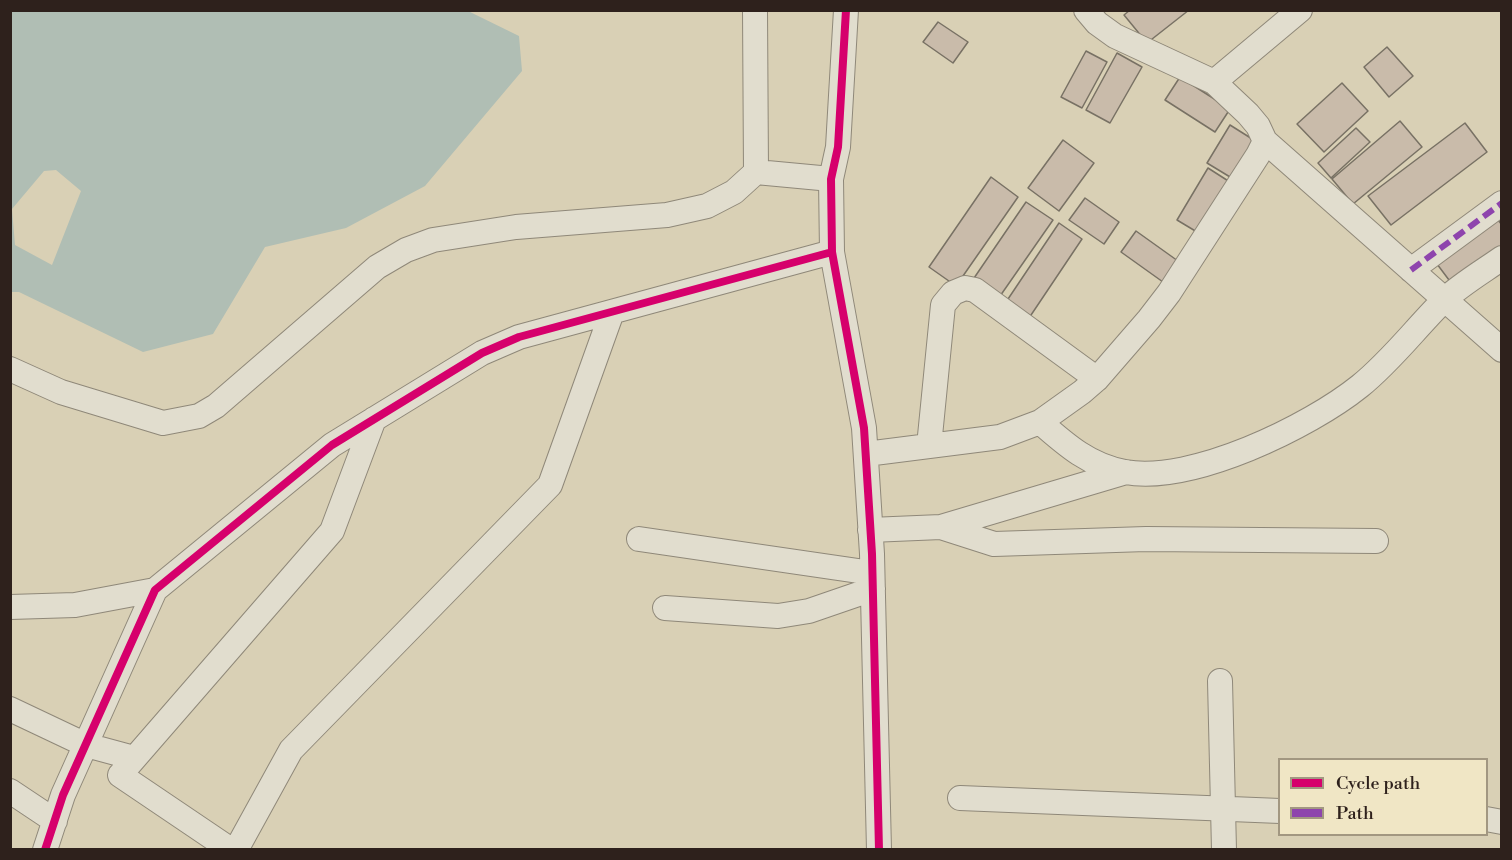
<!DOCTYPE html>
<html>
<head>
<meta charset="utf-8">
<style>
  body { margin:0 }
  #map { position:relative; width:1512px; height:860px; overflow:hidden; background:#d9d0b5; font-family:"Libre Bodoni",serif }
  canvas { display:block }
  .frame { position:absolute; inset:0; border:12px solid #2e211c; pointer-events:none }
  .legend { position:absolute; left:1278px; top:758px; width:210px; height:78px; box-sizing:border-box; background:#f0e6c5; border:2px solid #a29781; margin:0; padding:8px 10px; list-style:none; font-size:18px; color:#2e211c }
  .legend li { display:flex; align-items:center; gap:12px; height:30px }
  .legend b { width:30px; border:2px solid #a29781 }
</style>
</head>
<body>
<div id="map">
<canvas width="1512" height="860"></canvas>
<div class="frame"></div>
<ul class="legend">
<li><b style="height:8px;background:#d6006c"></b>Cycle path</li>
<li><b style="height:8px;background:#8e44ad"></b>Path</li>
</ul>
</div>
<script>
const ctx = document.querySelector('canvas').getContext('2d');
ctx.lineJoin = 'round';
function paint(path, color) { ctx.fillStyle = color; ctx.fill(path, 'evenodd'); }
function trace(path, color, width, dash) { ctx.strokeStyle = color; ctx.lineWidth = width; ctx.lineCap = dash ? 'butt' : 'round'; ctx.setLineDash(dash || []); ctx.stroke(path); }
const water = new Path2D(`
  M11 10 468 11 519 36 522 71 425 186 346 228 265 247 213 334 143 352 19 292H11ZM56 170 81 191 52 265 15 245 12 209 44 171Z`);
const building = new Path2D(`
  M1130 10H1189L1147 43 1124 15Z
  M938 22 968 42 953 63 923 42Z
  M1387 47 1413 76 1389 97 1364 67Z
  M1086 51 1107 62 1082 108 1061 97Z
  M1117 53 1142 67 1110 123 1086 110Z
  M1180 77 1230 109 1215 132 1165 100Z
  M1342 83 1368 111 1324 152 1297 124Z
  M1400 121 1422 147 1353 204 1332 179Z
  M1465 123 1487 152 1391 225 1368 196Z
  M1230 125 1257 142 1235 180 1207 163Z
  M1356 128 1370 142 1331 178 1318 163Z
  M1063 140 1094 163 1059 211 1028 188Z
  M1208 168 1233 184 1202 235 1177 220Z
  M991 177 1018 197 956 286 929 267Z
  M1085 198 1119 222 1104 244 1069 220Z
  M1026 202 1053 220 998 299 972 281Z
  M1494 215 1502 225V254L1455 288 1434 260Z
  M1059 223 1082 239 1027 321 1004 305Z
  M1136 231 1178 261 1163 282 1121 252Z`);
const minor = new Path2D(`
  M755 10 756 172 831 179
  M846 10 838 147 831 179 832 252 864 428 872 554 879 850
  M1214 82 1300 10
  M1265 141 1502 350
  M1411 270 1502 203
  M10 369 61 392 163 423 199 416 216 406 377 267 406 250 433 240 516 227 667 215 707 206 734 192 756 172
  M1040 422C1066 445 1090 466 1125 472 1192 484 1309 427 1360 386 1391 361 1415 329 1443 301 1460 285 1482 272 1502 258
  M929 446 943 305 953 293 965 288 975 290 1097 379
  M866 454 1000 437 1040 422 1082 392 1097 379 1149 319 1169 293 1258 155 1265 141 1258 126 1248 114 1214 82 1115 36 1097 23 1086 10
  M941 527 994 544 1146 539 1376 541
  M870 530 941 527 1126 472
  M639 539 872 573
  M10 607 75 605 155 590
  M665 608 778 616 809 611 873 589
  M1220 681 1224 850
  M10 709 86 745 134 758
  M10 791 55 821
  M960 798 1280 811
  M1486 819 1502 822
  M45 850 63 795 155 590 332 445 482 353 519 337 832 252
  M231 850 120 775 332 531 374 419
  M236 850 291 750 550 485 612 312`);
const quiet = new Path2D(`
  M1411 270 1502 203`);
const cycleway = new Path2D(`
  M846 10 838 147 831 179 832 252 864 428 872 554 879 850
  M45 850 63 795 155 590 332 445 482 353 519 337 832 252`);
paint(water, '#b0beb4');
paint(building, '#c9bbaa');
trace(building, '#787164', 1.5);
trace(minor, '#8f8879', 26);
trace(minor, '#e1ddce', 24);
trace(quiet, '#8e44ad', 6, [12, 6]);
trace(cycleway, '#d6006c', 8);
</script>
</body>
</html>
